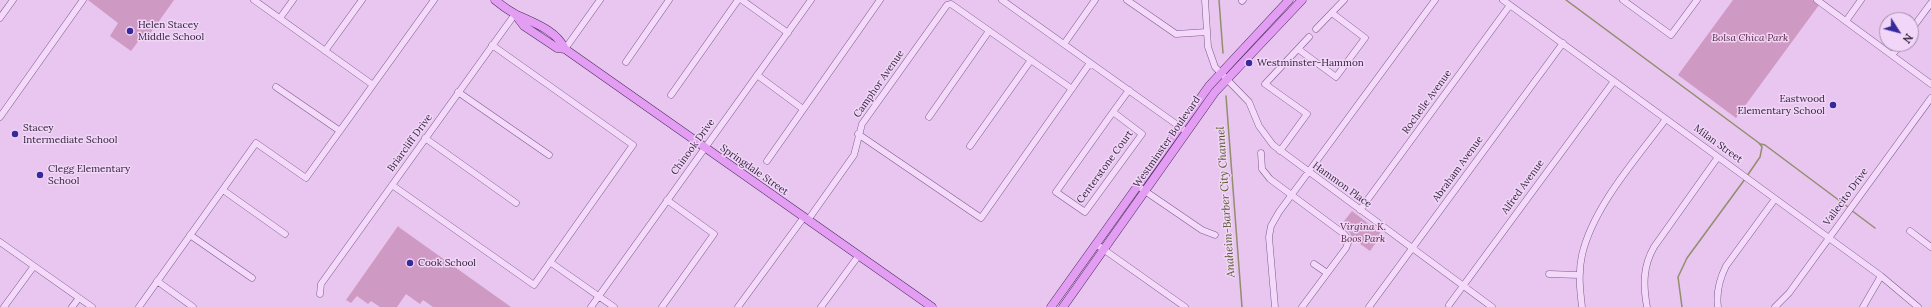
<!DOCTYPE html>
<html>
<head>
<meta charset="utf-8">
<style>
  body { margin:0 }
  #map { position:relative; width:1931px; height:307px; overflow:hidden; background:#e8c6f0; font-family:Lora,serif }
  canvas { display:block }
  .north { position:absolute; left:1879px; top:12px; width:40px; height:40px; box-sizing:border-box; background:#f1d6f7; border:1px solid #a48dac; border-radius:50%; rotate:126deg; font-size:11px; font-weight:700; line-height:16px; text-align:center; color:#301f3b }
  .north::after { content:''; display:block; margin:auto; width:14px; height:18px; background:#36299c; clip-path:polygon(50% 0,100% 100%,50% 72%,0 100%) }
</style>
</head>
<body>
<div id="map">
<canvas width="1931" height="307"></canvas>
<div class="north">N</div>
</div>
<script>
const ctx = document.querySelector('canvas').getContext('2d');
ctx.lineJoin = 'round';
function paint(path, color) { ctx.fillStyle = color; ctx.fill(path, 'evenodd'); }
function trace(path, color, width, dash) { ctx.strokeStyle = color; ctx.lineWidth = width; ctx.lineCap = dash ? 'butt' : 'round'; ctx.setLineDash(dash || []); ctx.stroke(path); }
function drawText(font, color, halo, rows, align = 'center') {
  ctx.font = font + ' Lora,serif'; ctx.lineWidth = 3; ctx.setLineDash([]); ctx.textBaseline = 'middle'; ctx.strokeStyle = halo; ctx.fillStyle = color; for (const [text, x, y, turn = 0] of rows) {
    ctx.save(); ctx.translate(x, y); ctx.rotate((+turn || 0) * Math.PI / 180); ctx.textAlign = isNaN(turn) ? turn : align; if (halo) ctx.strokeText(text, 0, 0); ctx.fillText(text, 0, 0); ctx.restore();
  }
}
const green = new Path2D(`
  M88 0H174L144 42 140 39 131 51 110 36 118 23Z
  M1733 0H1812L1819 5 1736 118 1678 75Z
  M1352 211 1382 234 1370 251 1352 238 1350 233 1341 225Z
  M398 226 400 228 511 307H433L423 300 420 304 406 294 397 307H380L371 301 368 304 357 296 351 303 346 300Z`);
const stream = new Path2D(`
  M1219 0 1223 53
  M1566 0 1759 143 1762 147 1760 157 1747 176
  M1226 96 1242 307
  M1761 144 1765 145 1848 207
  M1851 210 1875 228
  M1682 307 1678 277 1687 258 1745 179`);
const minor = new Path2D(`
  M254 0 373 85
  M742 0 788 33
  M1002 0 1183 129
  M1127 0 1176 34 1207 32
  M1205 0 1208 47 1215 67 1249 102 1259 126 1273 145 1492 307
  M1503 0 1881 276 1918 307
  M1623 0 1671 35 1697 0
  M1817 0 1931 84
  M1242 1 1243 0
  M0 18 13 0
  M280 18 293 0
  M1846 21 1861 0
  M1316 29 1344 0
  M1911 30 1931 3
  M1064 44 1095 0
  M565 49 600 0
  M1298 49 1336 77 1365 38 1332 13
  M325 51 362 0
  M1892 55 1901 44
  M626 62 669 0
  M757 75 803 109
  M276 87 340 131
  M458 92 549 155
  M671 95 738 0
  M1113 112 1142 134 1085 212 1056 192Z
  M1113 112 1129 90
  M0 117 83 0
  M929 117 989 31
  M858 134 981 218 1090 63
  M425 138 516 203
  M970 146 1031 60
  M1280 151 1307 114 1265 84 1309 37
  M1261 153 1262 169 1270 179 1344 234 1349 240 1346 248 1302 307
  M767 161 880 0
  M392 185 534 285 633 145 492 45
  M1142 189 1202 230 1215 235
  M223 190 285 234
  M1360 210 1510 5
  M808 220 854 155 862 124 947 5 951 4 1072 89
  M1910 231 1931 247
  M190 235 252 278
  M0 242 92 307
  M1096 244 1185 307
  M550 262 614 307
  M1314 264 1327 273
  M1549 274 1579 275
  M157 281 193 307
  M320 294 321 284 515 14
  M1449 305 1614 81
  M4 307 34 266
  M72 307 79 298
  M139 307 256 143 306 178 434 0
  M591 307 811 0
  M662 307 714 234 667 200
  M738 307 804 217
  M821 307 859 255
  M1275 307 1269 237 1271 226 1279 212 1435 0
  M1369 307 1563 43
  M1582 307C1580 290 1578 273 1582 255 1593 207 1636 159 1666 119
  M1647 307C1643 285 1643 266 1654 247L1718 157
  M1718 307C1716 292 1719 280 1726 266L1775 199
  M1775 307 1789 293 1931 98
  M1863 307 1881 276`);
const major = new Path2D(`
  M495 0C501 5 508 10 515 14 534 23 556 30 565 49
  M515 14 524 26 557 48 565 49 932 307
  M1051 307 1209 86 1289 0
  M1063 307 1215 92 1302 0`);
const markers = [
  [130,31,4,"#36299c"],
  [1249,63,4,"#36299c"],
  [1833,105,4,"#36299c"],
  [15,134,4,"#36299c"],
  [40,175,4,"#36299c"],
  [410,263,4,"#36299c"]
];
const poiNames = [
  ["Helen Stacey",138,25],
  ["Middle School",138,37],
  ["Westminster-Hammon",1257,63],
  ["Eastwood",1825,99,"right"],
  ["Elementary School",1825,111,"right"],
  ["Stacey",23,128],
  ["Intermediate School",23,140],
  ["Clegg Elementary",48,169],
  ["School",48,181],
  ["Cook School",418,263]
];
const parkNames = [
  ["Bolsa Chica Park",1750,38],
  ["Virgina K.",1363,227],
  ["Boos Park",1363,239]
];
const streetNames = [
  ["Camphor Avenue",879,84,-55],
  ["Rochelle Avenue",1427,102,-54],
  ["Westminster Boulevard",1167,142,-55],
  ["Briarcliff Drive",410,143,-54],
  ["Milan Street",1718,144,36],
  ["Chinook Drive",693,147,-54],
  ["Centerstone Court",1105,167,-54],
  ["Abraham Avenue",1458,169,-54],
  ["Springdale Street",754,170,35],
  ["Hammon Place",1342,185,36],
  ["Alfred Avenue",1523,187,-54],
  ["Vallecito Drive",1846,197,-54]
];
const waterNames = [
  ["Anaheim-Barber City Channel",1226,202,-94]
];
paint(green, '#ce99c2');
trace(stream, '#928d6d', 1.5);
trace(minor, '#7b5b8c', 7);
trace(major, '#482f59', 9);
trace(minor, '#f4d9fa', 6);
trace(major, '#e39df3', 8);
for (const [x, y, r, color] of markers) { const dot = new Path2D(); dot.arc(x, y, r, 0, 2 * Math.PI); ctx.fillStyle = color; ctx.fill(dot); trace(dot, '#f1d6f7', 1.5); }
drawText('10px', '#301f3b', '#f1d6f7', poiNames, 'left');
drawText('italic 10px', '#582545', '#f1d6f7', parkNames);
drawText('10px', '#301f3b', '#f1d6f7', streetNames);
drawText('italic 11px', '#595b2e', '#f1d6f7', waterNames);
</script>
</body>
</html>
